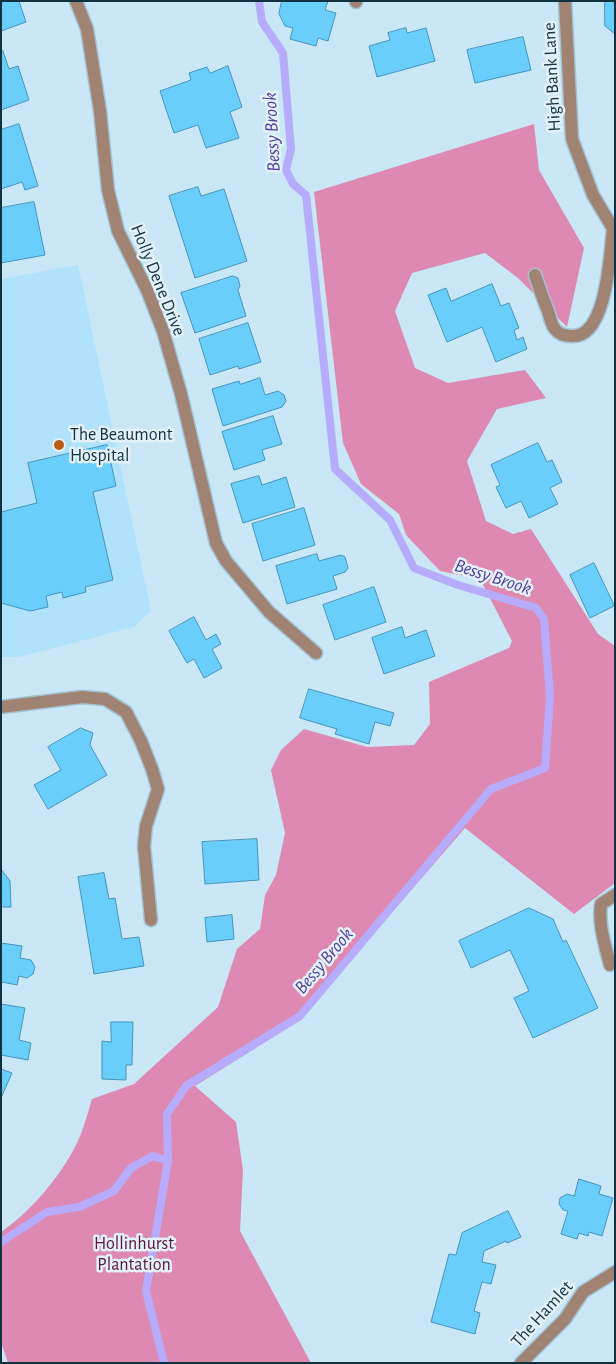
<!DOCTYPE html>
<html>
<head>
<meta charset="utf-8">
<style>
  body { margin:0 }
  #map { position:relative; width:616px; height:1364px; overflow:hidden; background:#c9e7f6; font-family:"Alegreya Sans",sans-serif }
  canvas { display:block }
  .frame { position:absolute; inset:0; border:2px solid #103140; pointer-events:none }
</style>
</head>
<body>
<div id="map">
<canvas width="616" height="1364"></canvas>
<div class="frame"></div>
</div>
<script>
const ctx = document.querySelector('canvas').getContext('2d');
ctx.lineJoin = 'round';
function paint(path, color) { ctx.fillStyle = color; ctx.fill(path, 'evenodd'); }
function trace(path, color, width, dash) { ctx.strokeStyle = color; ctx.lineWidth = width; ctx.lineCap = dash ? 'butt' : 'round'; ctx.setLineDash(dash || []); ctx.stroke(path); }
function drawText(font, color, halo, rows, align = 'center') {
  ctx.font = font + ' "Alegreya Sans",sans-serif'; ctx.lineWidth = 5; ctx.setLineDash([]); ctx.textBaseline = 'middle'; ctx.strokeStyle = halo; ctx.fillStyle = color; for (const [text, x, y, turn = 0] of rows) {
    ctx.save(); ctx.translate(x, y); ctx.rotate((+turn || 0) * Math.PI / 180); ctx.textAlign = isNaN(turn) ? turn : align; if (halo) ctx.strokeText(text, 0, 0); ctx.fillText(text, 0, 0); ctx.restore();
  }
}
const built = new Path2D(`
  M78 265 151 611 134 627 19 657H1V279Z`);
const forest = new Path2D(`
  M534 124 539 170 584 248 567 327 518 278 485 253 412 273 395 311 415 368 448 383 525 370 546 398 497 409 467 461 486 521 513 534 531 529 598 634 615 646V883L574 914 465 828 297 1022 195 1086 236 1122 243 1170 240 1231 311 1363H8L1 1342V1232C30 1212 59 1178 75 1147 83 1132 87 1115 92 1099L134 1084 218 1007 237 949 260 929 265 895 276 875 285 833 271 770 281 750 304 729 367 747 414 745 430 724 429 682 509 648 512 641 480 579 440 571 406 535 399 514 361 484 343 443 314 192Z`);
const stream = new Path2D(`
  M1 1242 47 1212 79 1207 114 1191 131 1168 153 1156 168 1161
  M164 1363 146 1291 168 1161 167 1114 186 1086 300 1016 491 789 545 768 550 697 544 619 536 608 458 585 414 568 390 520 335 469 306 195 293 184 286 170 291 149 283 53 262 22 259 1`);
const building = new Path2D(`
  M1 1H19L26 22 1 31Z
  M282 1H328L325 10 336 13 328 41 318 38 316 46 290 39 293 28 285 26 279 14Z
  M605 1H615V34L605 26Z
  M406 28 407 33 426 28 435 61 377 77 369 46 390 40 388 33Z
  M523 37 531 70 475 83 467 50Z
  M3 51 9 69 18 66 29 100 1 110V52Z
  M228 66 242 107 230 112 239 138 206 148 198 125 174 133 160 91 191 80 189 73 207 67 210 73Z
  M19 124 38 186 25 190 22 182 1 189V130Z
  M198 187 201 196 224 189 247 261 195 278 169 196Z
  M34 202 45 255 1 263V208Z
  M233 276 238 278 240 286 238 290 246 316 195 333 181 293Z
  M492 284 501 306 509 303 519 328 514 330 517 340 523 337 527 349 496 362 482 327 447 342 428 295 446 288 451 301Z
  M248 323 261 362 239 369 238 366 210 375 199 339Z
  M260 378 265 395 278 391 284 395 286 401 282 407 223 426 212 389 239 381 240 384Z
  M273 416 282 444 262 450 265 460 234 470 222 432Z
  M538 443 547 462 552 460 562 482 550 488 558 504 529 518 521 501 506 508 496 487 500 485 491 465Z
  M107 445 116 486 93 492 113 580 85 587 86 592 63 598 62 592 46 596 48 607 30 611 1 603V512L37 503 28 463Z
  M259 476 262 485 286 477 295 507 243 523 231 484Z
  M304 508 315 545 263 561 252 524Z
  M317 554 319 561 341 555 345 557 348 568 345 572 333 576 337 589 287 604 276 566Z
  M594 563 615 607 614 606 590 618 570 575Z
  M374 587 386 622 335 640 323 605Z
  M194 617 206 640 216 634 221 644 212 649 222 668 204 678 194 659 187 663 169 631Z
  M402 627 405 638 426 630 435 656 384 674 372 638Z
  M309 689 394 713 390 726 375 722 369 744 335 734 337 729 300 718Z
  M81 728 93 733 90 745 107 775 48 809 34 785 61 770 48 747Z
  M257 839 259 880 205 884 202 842Z
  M1 869 10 881 11 907H1Z
  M104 873 109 899 115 898 122 939 139 937 144 966 94 974 78 877Z
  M529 908 553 919 563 942 566 940 598 1008 533 1038 514 998 529 991 510 950 471 968 459 941Z
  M232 915 234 939 207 942 205 918Z
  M1 943 22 946 20 958 31 960 35 967 33 974 27 978 19 976 17 985 2 982 1 988Z
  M1 1004 25 1008 19 1040 31 1043 28 1060 1 1055Z
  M111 1022H133L132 1065H126V1080L102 1079V1041L111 1042Z
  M1 1069 12 1073 1 1098Z
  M579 1179 601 1186 599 1194 613 1198 602 1236 589 1232 588 1236 579 1233 577 1239 561 1234 568 1211 563 1210 559 1204 560 1198 567 1194 574 1196Z
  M508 1211 521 1237 507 1243 506 1241 484 1251 482 1262 496 1265 491 1284 482 1282 474 1311 480 1313 475 1334 431 1322 449 1254 456 1255 462 1233Z`);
const minor = new Path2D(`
  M76 1 87 29 100 111 108 190 118 231 147 290 163 331 181 394 216 543 226 561 269 612 316 653
  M565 1 572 139 593 195 615 232
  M356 2V1
  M535 275C539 287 543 299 548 311 550 317 551 325 555 329 559 335 566 336 572 336 607 338 610 253 613 229
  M1 707 82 697 105 699 126 712 141 741 152 769 158 789 146 826 144 846 151 920
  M610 965C605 945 598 924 601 904L615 895
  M521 1363 565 1319 583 1292 615 1272`);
const markers = [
  [59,445,6,"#ba5b14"]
];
const streetNames = [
  ["High Bank Lane",552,77,-93],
  ["Holly Dene Drive",158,280,68],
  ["The Hamlet",542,1314,-48]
];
const poiNames = [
  ["The Beaumont",70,435],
  ["Hospital",70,456]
];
const parkNames = [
  ["Hollinhurst",134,1244],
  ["Plantation",134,1265]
];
const waterNames = [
  ["Bessy Brook",272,132,-93],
  ["Bessy Brook",493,577,18],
  ["Bessy Brook",324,961,-50]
];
paint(built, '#b0e2fb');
paint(forest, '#dd89b1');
trace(stream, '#b7acfc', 8);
paint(building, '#6acefb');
trace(building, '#4694b8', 1);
trace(minor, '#a4c3d2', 15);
trace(minor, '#a08373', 12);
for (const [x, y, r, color] of markers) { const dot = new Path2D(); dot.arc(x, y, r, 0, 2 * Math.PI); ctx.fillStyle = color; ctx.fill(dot); trace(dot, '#e3f1f9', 2); }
drawText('18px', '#103140', '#e3f1f9', streetNames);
drawText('18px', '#103140', '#e3f1f9', poiNames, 'left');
drawText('18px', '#5d133d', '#e3f1f9', parkNames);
drawText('italic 19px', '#533d99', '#e3f1f9', waterNames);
</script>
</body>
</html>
